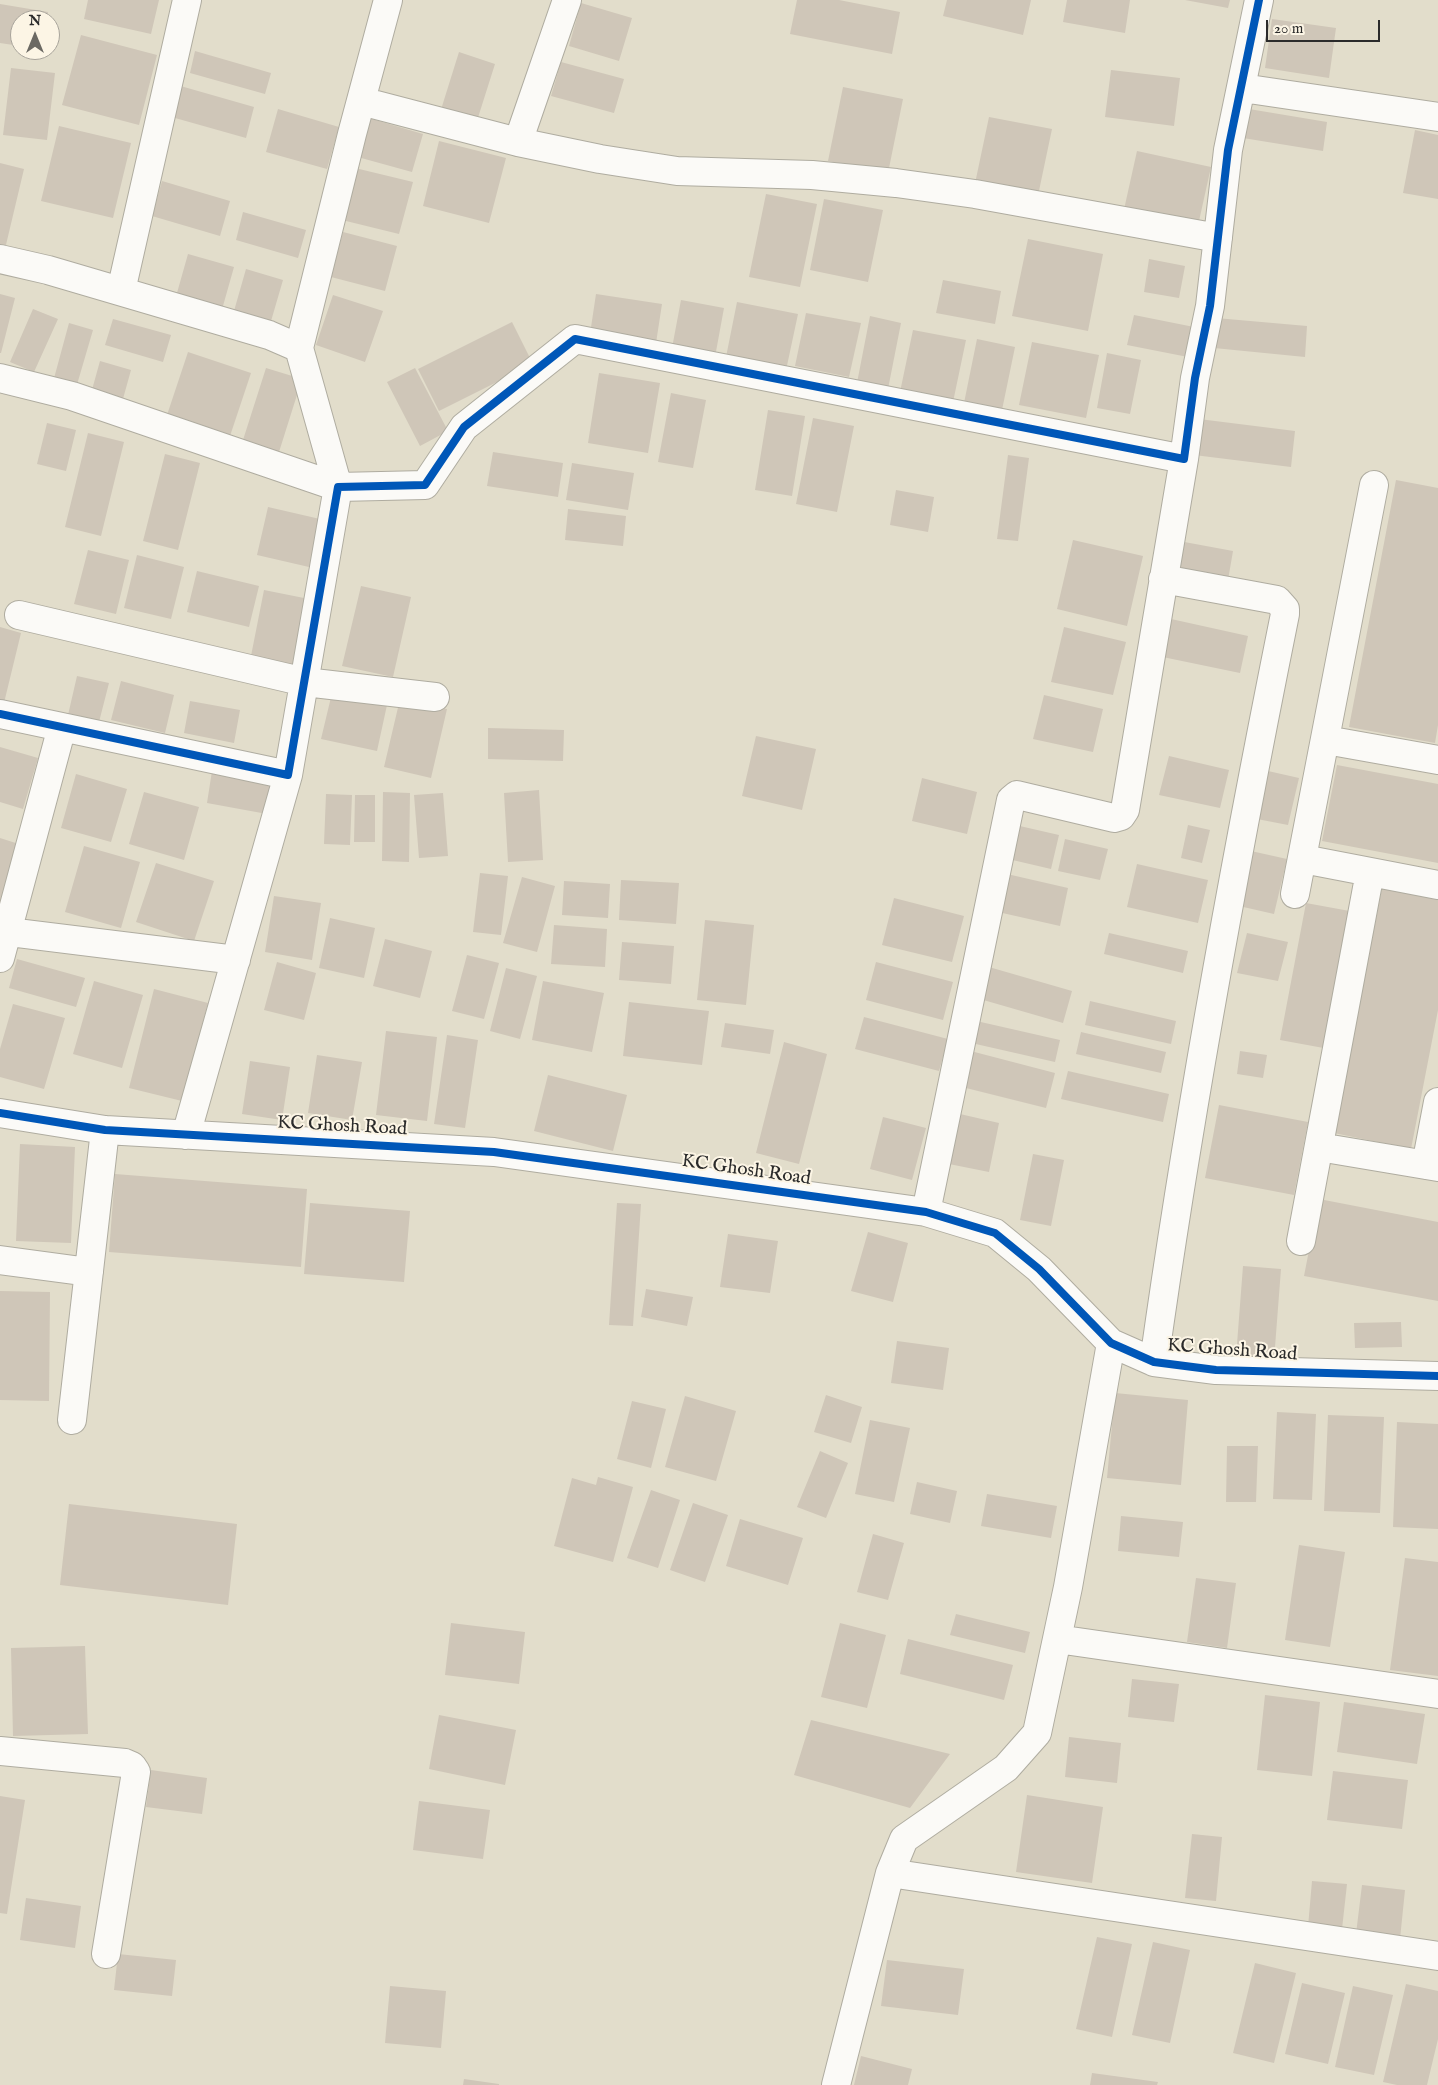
<!DOCTYPE html>
<html>
<head>
<meta charset="utf-8">
<style>
  body { margin:0 }
  #map { position:relative; width:1438px; height:2085px; overflow:hidden; background:#e2ddcb; font-family:"IM FELL English",serif }
  canvas { display:block }
  .north { position:absolute; left:10px; top:10px; width:50px; height:50px; box-sizing:border-box; background:#fcf5e5; border:1px solid #a8a49b; border-radius:50%; rotate:0deg; font-size:14px; font-weight:700; line-height:20px; text-align:center; color:#2b2b2b }
  .north::after { content:''; display:block; margin:auto; width:18px; height:22px; background:#6b6963; clip-path:polygon(50% 0,100% 100%,50% 72%,0 100%) }
  .scale { position:absolute; left:1266px; top:20px; width:114px; height:22px; box-sizing:border-box; border:2px solid #2b2b2b; border-top:0; padding-left:6px; font-size:15px; line-height:18px; white-space:nowrap; color:#2b2b2b; -webkit-text-stroke:4px #fcf5e5; paint-order:stroke }
</style>
</head>
<body>
<div id="map">
<canvas width="1438" height="2085"></canvas>
<div class="north">N</div>
<div class="scale">20 m</div>
</div>
<script>
const ctx = document.querySelector('canvas').getContext('2d');
ctx.lineJoin = 'round';
function paint(path, color) { ctx.fillStyle = color; ctx.fill(path, 'evenodd'); }
function trace(path, color, width, dash) { ctx.strokeStyle = color; ctx.lineWidth = width; ctx.lineCap = dash ? 'butt' : 'round'; ctx.setLineDash(dash || []); ctx.stroke(path); }
function drawText(font, color, halo, rows, align = 'center') {
  ctx.font = font + ' "IM FELL English",serif'; ctx.lineWidth = 4; ctx.setLineDash([]); ctx.textBaseline = 'middle'; ctx.strokeStyle = halo; ctx.fillStyle = color; for (const [text, x, y, turn = 0] of rows) {
    ctx.save(); ctx.translate(x, y); ctx.rotate((+turn || 0) * Math.PI / 180); ctx.textAlign = isNaN(turn) ? turn : align; if (halo) ctx.strokeText(text, 0, 0); ctx.fillText(text, 0, 0); ctx.restore();
  }
}
const building = new Path2D(`
  M88 0H159L151 34 84 19Z
  M797 0H839L900 12 892 54 790 34Z
  M947 0H1031L1023 35 943 16Z
  M1067 0H1130L1125 33 1063 22Z
  M1185 0H1230L1228 8Z
  M581 3 632 18 619 61 569 46Z
  M0 4 48 12 47 20H20V46L0 43Z
  M1272 19 1336 28 1329 78 1265 68Z
  M81 35 157 55 139 125 62 105Z
  M195 51 271 73 265 94 190 73Z
  M459 52 495 64 475 127 439 116Z
  M561 62 624 79 614 113 551 96Z
  M11 68 55 73 47 140 3 135Z
  M1111 70 1180 78 1174 126 1105 117Z
  M177 85 254 107 246 138 168 116Z
  M843 87 903 99 888 173 828 161Z
  M278 109 339 127 327 169 266 152Z
  M1249 109 1327 122 1323 151 1243 138Z
  M365 117 423 134 412 172 354 156Z
  M989 117 1052 129 1036 205 973 193Z
  M59 126 131 143 113 218 41 201Z
  M1415 130 1438 135V199L1403 193Z
  M439 141 506 158 489 223 423 206Z
  M1137 151 1211 167 1197 230 1123 214Z
  M0 163 24 169 5 249 0 247Z
  M355 168 413 182 399 234 342 220Z
  M162 181 230 201 220 236 152 216Z
  M766 194 817 204 800 287 749 277Z
  M824 199 883 210 868 282 810 270Z
  M243 212 306 230 298 258 236 240Z
  M343 232 397 246 385 291 331 277Z
  M1028 239 1103 254 1088 331 1012 316Z
  M188 254 234 267 221 313 175 300Z
  M1149 259 1185 266 1179 298 1144 292Z
  M246 269 283 280 269 328 232 318Z
  M943 280 1001 291 995 324 936 313Z
  M0 294 15 298 1 353H0Z
  M596 294 662 304 656 343 590 334Z
  M333 295 383 311 365 362 316 345Z
  M681 300 724 308 715 357 672 348Z
  M737 302 798 314 785 375 725 362Z
  M33 309 58 319 34 372 10 362Z
  M806 313 861 323 849 377 795 366Z
  M1134 315 1199 328 1193 358 1127 345Z
  M870 316 901 323 887 394 856 388Z
  M1216 318 1307 326 1305 357 1214 348Z
  M113 319 171 335 163 362 105 345Z
  M512 322 533 364 439 411 418 369Z
  M69 323 93 330 76 388 53 382Z
  M913 330 966 340 953 402 900 392Z
  M977 339 1015 347 1002 410 964 403Z
  M1032 342 1099 355 1086 418 1019 405Z
  M188 352 251 373 228 442 165 421Z
  M1107 353 1141 360 1130 414 1097 408Z
  M100 361 131 370 121 406 90 397Z
  M266 368 302 379 279 452 243 440Z
  M415 368 448 431 420 446 387 382Z
  M599 373 660 383 648 453 588 443Z
  M671 393 706 400 693 468 658 462Z
  M768 410 805 416 792 496 755 490Z
  M813 418 854 426 837 512 796 504Z
  M1199 419 1295 431 1291 467 1194 455Z
  M47 423 76 430 66 471 37 464Z
  M88 433 124 442 101 536 65 527Z
  M493 452 563 463 558 497 487 486Z
  M165 454 200 463 178 550 143 541Z
  M1008 455 1029 458 1018 541 997 539Z
  M572 463 634 473 628 510 566 500Z
  M1396 480 1438 488V725L1435 743 1349 727Z
  M896 490 934 497 928 532 890 525Z
  M268 507 320 519 309 567 257 555Z
  M568 509 626 516 623 546 565 540Z
  M1073 540 1143 556 1127 626 1057 609Z
  M1179 541 1233 551 1228 580 1173 570Z
  M88 550 129 560 116 614 74 604Z
  M137 555 184 567 171 619 124 608Z
  M197 571 259 586 249 627 187 612Z
  M361 586 411 597 393 677 342 666Z
  M264 590 309 599 296 670 250 661Z
  M1162 617 1248 636 1240 673 1153 655Z
  M0 627 21 633 3 707 0 706Z
  M1064 627 1126 642 1113 695 1051 682Z
  M77 676 109 683 99 722 68 715Z
  M121 681 174 695 165 733 111 720Z
  M332 693 387 705 377 751 321 739Z
  M1044 695 1103 709 1093 752 1033 739Z
  M400 699 447 709 431 778 384 767Z
  M190 701 240 710 234 743 184 733Z
  M488 728 564 730 563 761 488 759Z
  M756 736 816 749 802 810 742 796Z
  M0 747 38 758 23 809 0 802Z
  M1169 756 1229 770 1220 808 1159 795Z
  M1337 765 1438 784V863L1322 841Z
  M212 771 272 781 267 814 207 803Z
  M1268 771 1299 778 1288 825 1257 819Z
  M76 774 127 789 111 842 61 828Z
  M922 778 977 792 967 834 912 821Z
  M539 790 543 860 508 862 504 793Z
  M144 792 199 807 184 860 129 844Z
  M383 792 410 793 409 862 382 861Z
  M443 793 448 856 419 858 414 795Z
  M326 794 352 795 350 845 324 844Z
  M355 795H375V842H354Z
  M1011 824 1059 835 1051 869 1004 858Z
  M1188 825 1210 830 1202 863 1181 858Z
  M0 838 25 846 0 906Z
  M1065 839 1108 849 1100 880 1058 871Z
  M84 846 140 862 121 928 65 912Z
  M1251 851 1287 859 1274 914 1239 906Z
  M156 863 214 881 194 941 136 922Z
  M1137 864 1208 880 1198 923 1127 907Z
  M480 873 508 876 501 935 473 932Z
  M1007 874 1068 888 1060 926 998 912Z
  M522 877 555 886 537 952 503 943Z
  M621 880 679 883 676 924 619 920Z
  M564 881 610 884 608 918 562 915Z
  M1382 888 1438 899V1010L1411 1149 1334 1133Z
  M274 896 321 903 312 960 265 952Z
  M894 898 964 916 952 962 882 945Z
  M1306 903 1355 912 1329 1049 1280 1040Z
  M330 918 375 928 364 978 319 968Z
  M705 920 754 925 746 1005 697 1000Z
  M554 925 607 929 605 967 551 964Z
  M1109 933 1188 951 1183 973 1104 954Z
  M1247 933 1288 942 1278 981 1237 973Z
  M385 939 432 951 420 998 373 986Z
  M622 942 674 946 671 984 619 980Z
  M467 955 499 963 484 1019 452 1011Z
  M17 959 85 978 76 1007 9 988Z
  M277 962 316 973 304 1020 264 1010Z
  M876 962 953 982 943 1020 866 1000Z
  M982 965 1072 991 1063 1023 973 997Z
  M506 968 537 976 520 1039 490 1031Z
  M94 981 143 995 122 1068 73 1054Z
  M543 981 604 993 592 1052 532 1040Z
  M154 989 208 1003 182 1101 129 1088Z
  M1090 1001 1176 1021 1171 1044 1085 1025Z
  M629 1002 709 1011 702 1065 623 1056Z
  M13 1004 65 1018 44 1089 0 1077V1049Z
  M864 1017 948 1039 939 1071 855 1049Z
  M972 1020 1060 1040 1055 1062 967 1042Z
  M725 1023 774 1030 770 1054 721 1047Z
  M386 1031 437 1037 427 1121 376 1115Z
  M1081 1032 1166 1052 1161 1073 1076 1054Z
  M447 1035 478 1040 465 1128 434 1124Z
  M784 1042 827 1054 799 1164 756 1153Z
  M963 1049 1055 1073 1046 1108 954 1085Z
  M1240 1051 1267 1055 1263 1078 1237 1074Z
  M317 1055 362 1062 352 1120 308 1113Z
  M250 1061 290 1067 282 1120 242 1114Z
  M1068 1071 1169 1094 1163 1122 1061 1099Z
  M548 1075 627 1095 613 1151 534 1131Z
  M1219 1105 1308 1122 1294 1195 1205 1178Z
  M960 1114 999 1123 989 1172 949 1164Z
  M883 1117 926 1128 912 1180 870 1169Z
  M20 1144 75 1147 71 1243 16 1241Z
  M1033 1154 1064 1160 1051 1226 1020 1220Z
  M115 1174 307 1189 301 1267 109 1252Z
  M1319 1199 1438 1222V1301L1304 1276Z
  M310 1203 410 1211 404 1282 304 1274Z
  M617 1203 641 1204 633 1326 609 1325Z
  M868 1232 908 1243 893 1302 851 1291Z
  M728 1234 778 1241 770 1293 720 1287Z
  M1243 1266 1281 1269 1274 1360 1236 1357Z
  M646 1289 693 1297 687 1326 641 1317Z
  M0 1291 50 1292 49 1401 0 1400Z
  M1401 1322 1402 1347 1355 1348 1354 1323Z
  M897 1341 949 1348 943 1390 891 1383Z
  M1115 1393 1188 1400 1181 1485 1107 1478Z
  M826 1395 862 1407 851 1443 814 1432Z
  M685 1396 736 1411 716 1481 665 1467Z
  M632 1401 666 1409 651 1468 617 1459Z
  M1277 1412 1316 1414 1312 1500 1273 1499Z
  M1328 1415 1384 1417 1380 1513 1324 1511Z
  M870 1420 910 1428 894 1502 855 1494Z
  M1397 1422 1438 1424V1529L1393 1527Z
  M1227 1446H1258L1256 1502H1226Z
  M820 1451 848 1463 826 1518 797 1507Z
  M598 1477 633 1487 613 1562 554 1546 572 1478 596 1485Z
  M917 1482 957 1491 950 1523 910 1514Z
  M651 1490 680 1500 658 1568 627 1558Z
  M987 1494 1057 1506 1051 1538 981 1526Z
  M693 1503 728 1515 705 1582 670 1570Z
  M69 1504 237 1524 228 1605 60 1585Z
  M1121 1516 1183 1522 1179 1557 1118 1551Z
  M740 1519 803 1538 788 1585 726 1566Z
  M873 1534 904 1543 888 1600 857 1592Z
  M1299 1545 1345 1552 1330 1647 1285 1640Z
  M1405 1558 1438 1562V1676L1390 1670Z
  M1196 1578 1236 1583 1227 1648 1187 1642Z
  M956 1614 1030 1632 1025 1653 950 1635Z
  M451 1623 525 1632 519 1684 445 1675Z
  M840 1623 886 1635 867 1708 821 1697Z
  M908 1639 1013 1665 1004 1700 900 1674Z
  M85 1646 88 1734 13 1736 11 1648Z
  M1132 1679 1179 1684 1174 1722 1128 1717Z
  M1265 1695 1320 1702 1312 1776 1257 1770Z
  M1344 1702 1425 1714 1417 1764 1337 1752Z
  M439 1715 516 1730 505 1785 429 1769Z
  M811 1720 950 1754 910 1808 794 1775Z
  M1069 1737 1121 1743 1117 1783 1065 1777Z
  M151 1770 207 1778 202 1814 146 1807Z
  M1333 1771 1408 1780 1402 1829 1327 1820Z
  M1027 1795 1103 1807 1092 1883 1016 1872Z
  M0 1796 25 1800 7 1914 0 1913Z
  M419 1801 490 1810 483 1859 413 1850Z
  M1192 1834 1222 1837 1216 1901 1185 1898Z
  M1312 1881 1347 1884 1342 1929 1308 1927Z
  M1362 1885 1405 1890 1400 1939 1356 1934Z
  M26 1898 81 1906 75 1948 20 1940Z
  M1097 1937 1132 1944 1112 2037 1076 2029Z
  M1153 1942 1190 1950 1170 2043 1132 2035Z
  M118 1954 176 1960 172 1996 114 1990Z
  M887 1960 964 1969 958 2015 881 2006Z
  M1255 1963 1296 1973 1274 2063 1233 2053Z
  M1302 1983 1345 1993 1328 2064 1285 2054Z
  M1406 1984 1438 1991V2039L1427 2085H1397L1383 2082Z
  M390 1986 446 1991 441 2048 385 2043Z
  M1353 1986 1393 1995 1374 2075 1335 2067Z
  M861 2056 912 2069 908 2085H854Z
  M1092 2073 1158 2082 1157 2085H1090Z
  M464 2079 499 2084V2085H463Z`);
const minor = new Path2D(`
  M1242 88 1438 117
  M361 101 518 142 600 159 677 171 812 175 896 183 975 194 1218 238
  M518 142 567 0
  M0 259 48 270 269 335 299 348 338 487
  M121 291 187 0
  M299 348 352 134 388 0
  M0 378 72 396 338 487
  M19 615 305 682 435 697
  M0 714 288 775 338 487 425 485 464 427 575 339 1184 459 1195 378 1210 306 1228 150 1259 0
  M1326 740 1438 760
  M1303 859 1438 885
  M1295 894 1374 485
  M0 931 236 960
  M0 958 62 727
  M0 1113 105 1130 494 1152 926 1212 995 1233 1039 1269 1111 1343 1154 1362 1216 1370 1438 1376
  M186 1135 288 775
  M1319 1147 1438 1167
  M1426 1165 1438 1102
  M926 1212 1011 800 1017 795 1114 818 1121 816 1125 810 1184 459
  M1301 1241 1370 872
  M0 1260 89 1272
  M1154 1362C1189 1112 1235 862 1285 614V609L1277 600 1163 579
  M72 1420 105 1130
  M1057 1639 1438 1694
  M0 1751 125 1763 132 1766 136 1772 106 1954
  M890 1873 1438 1956
  M836 2085 890 1873 904 1839 1006 1768 1037 1733 1068 1587 1111 1343`);
const cycleway = new Path2D(`
  M0 714 288 775 338 487 425 485 464 427 575 339 1184 459 1195 378 1210 306 1228 150 1259 0
  M0 1113 105 1130 494 1152 926 1212 995 1233 1039 1269 1111 1343 1154 1362 1216 1370 1438 1376`);
const streetNames = [
  ["KC Ghosh Road",342,1127,3],
  ["KC Ghosh Road",746,1171,8],
  ["KC Ghosh Road",1232,1351,4]
];
paint(building, '#cfc6b8');
trace(minor, '#afaca0', 30);
trace(minor, '#fbfaf7', 28);
trace(cycleway, '#0057b8', 8);
drawText('19px', '#2b2b2b', '#fcf5e5', streetNames);
</script>
</body>
</html>
